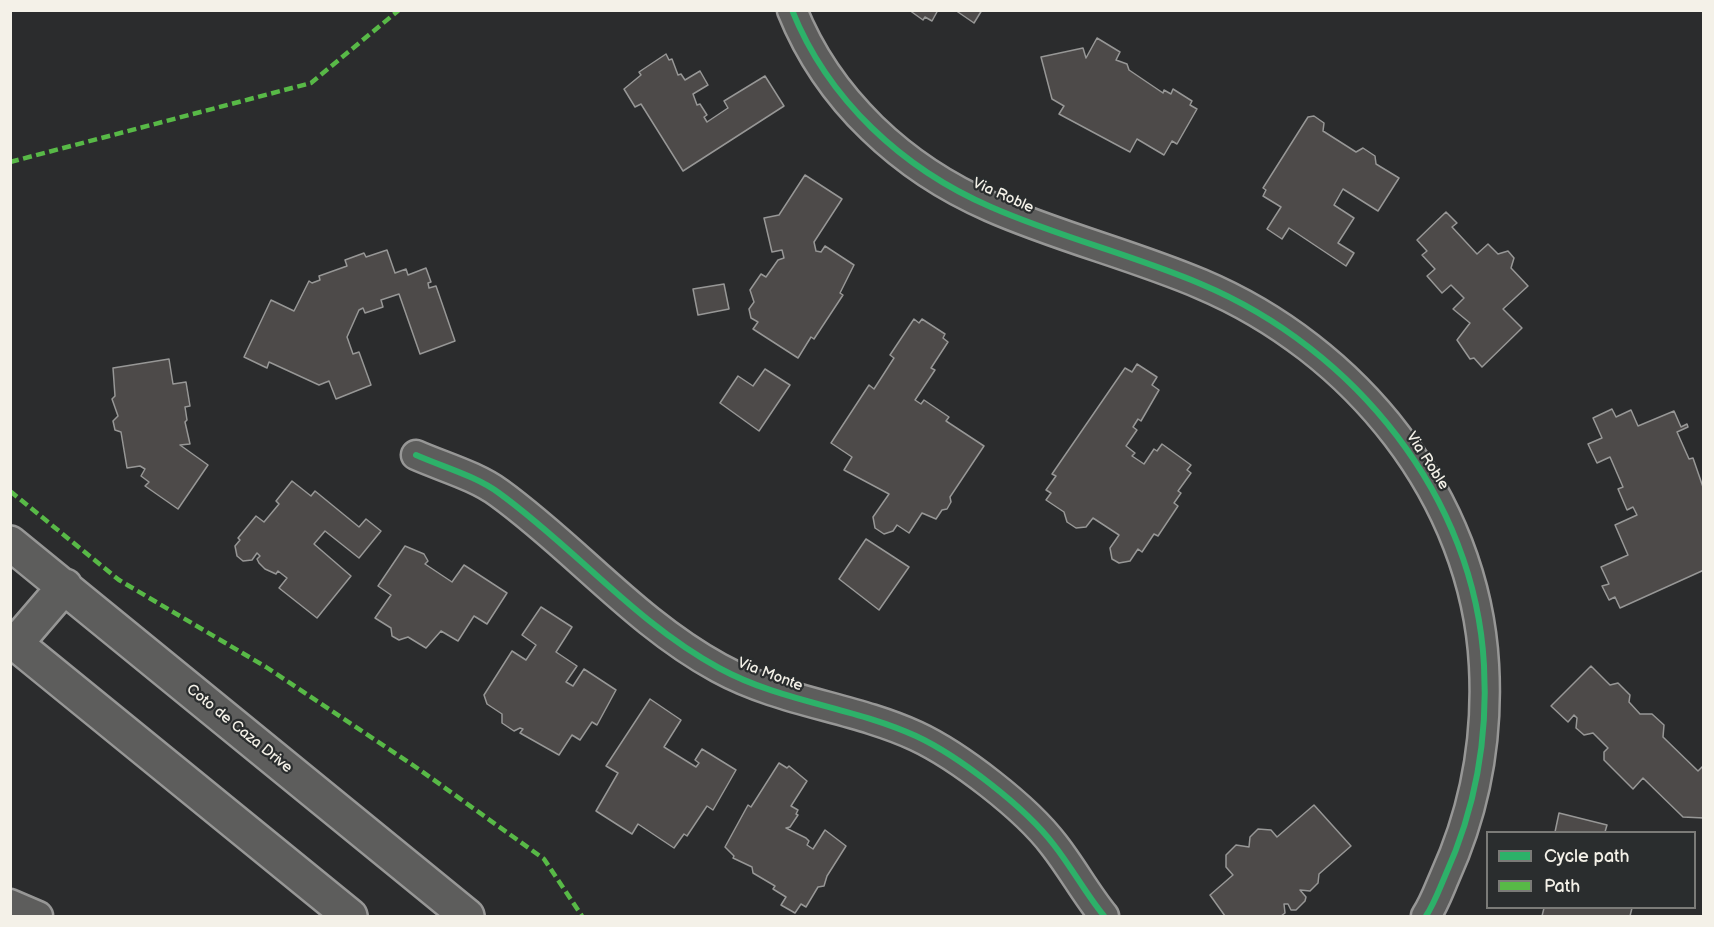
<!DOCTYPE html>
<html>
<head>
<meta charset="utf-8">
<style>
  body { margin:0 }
  #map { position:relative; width:1714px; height:927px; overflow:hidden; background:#2b2c2d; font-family:"Balsamiq Sans",sans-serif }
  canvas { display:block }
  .frame { position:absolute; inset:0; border:12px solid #f4f1e8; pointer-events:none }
  .legend { position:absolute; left:1486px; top:831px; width:210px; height:78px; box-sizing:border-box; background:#2a2d2e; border:2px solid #7b7b78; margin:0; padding:8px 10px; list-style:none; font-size:18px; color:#f4f1e8 }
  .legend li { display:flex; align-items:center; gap:12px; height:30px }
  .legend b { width:30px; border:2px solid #7b7b78 }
</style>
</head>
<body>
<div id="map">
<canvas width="1714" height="927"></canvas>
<div class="frame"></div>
<ul class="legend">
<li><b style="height:8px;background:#2db169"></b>Cycle path</li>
<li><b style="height:8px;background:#58b947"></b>Path</li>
</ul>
</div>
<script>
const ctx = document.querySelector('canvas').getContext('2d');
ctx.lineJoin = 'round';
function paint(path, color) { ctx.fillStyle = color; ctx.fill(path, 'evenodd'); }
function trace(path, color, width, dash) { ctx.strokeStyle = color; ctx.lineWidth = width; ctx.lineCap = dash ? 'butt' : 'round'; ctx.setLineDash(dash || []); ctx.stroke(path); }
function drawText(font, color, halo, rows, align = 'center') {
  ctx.font = font + ' "Balsamiq Sans",sans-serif'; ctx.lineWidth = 4.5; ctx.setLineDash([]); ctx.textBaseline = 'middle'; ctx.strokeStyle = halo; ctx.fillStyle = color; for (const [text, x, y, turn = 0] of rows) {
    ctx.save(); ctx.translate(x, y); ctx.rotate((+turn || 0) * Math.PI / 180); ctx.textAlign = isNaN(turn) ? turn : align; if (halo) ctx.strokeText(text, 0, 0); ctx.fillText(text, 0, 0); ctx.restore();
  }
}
const building = new Path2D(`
  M909 10H938L932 21 925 17 923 20Z
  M955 10H982L974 23Z
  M1097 38 1120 52 1116 60 1127 64 1129 70 1163 93 1164 90 1171 94 1173 89 1192 101 1190 105 1197 109 1177 144 1172 141 1164 155 1137 139 1130 152 1059 114 1064 106 1052 99 1041 57 1083 48 1086 58Z
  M666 54 669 60 672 59 678 75 681 74 685 80 700 71 708 85 693 94 697 105 700 104 707 115 704 117 707 122 728 108 724 101 765 76 784 106 683 171 641 104 635 107 624 89 641 75 639 72Z
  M1314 116 1324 123 1323 131 1356 152 1363 148 1375 156 1376 164 1399 178 1378 211 1343 189 1334 205 1354 218 1338 243 1354 253 1346 266 1289 228 1282 239 1267 229 1281 207 1263 196 1266 190 1263 188 1308 117Z
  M805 175 842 199 814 242 816 251 821 252 825 246 854 265 840 293 843 295 814 339 811 337 798 358 753 329 758 322 751 318 749 309 754 302 750 290 761 274 766 277 778 260 784 258 782 250 772 252 764 218 779 215Z
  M1446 212 1457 223 1452 227 1477 254 1488 244 1498 254 1508 251 1514 258 1511 268 1528 286 1503 309 1522 328 1482 367 1474 358 1470 359 1457 340 1470 323 1453 309 1464 298 1451 285 1442 293 1427 276 1435 269 1422 255 1427 251 1417 240Z
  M387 250 395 273 406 269 408 275 426 268 431 282 428 283 429 288 436 286 455 341 420 354 399 294 381 300 383 307 365 313 363 308 359 310 347 337 353 354 359 352 371 385 336 399 329 381 319 385 269 362 267 368 244 357 271 300 294 311 309 281 312 283 320 280 319 276 347 266 345 260 364 253 366 257Z
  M724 284 729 309 698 315 693 289Z
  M914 319 919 323 922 319 945 334 943 338 948 342 931 368 935 370 915 400 921 404 924 400 949 417 946 421 984 446 950 497 951 502 947 509 942 510 936 519 922 513 909 533 897 525 893 531 884 534 875 528 873 517 889 494 844 470 852 457 831 443 869 385 874 389 894 358 890 355Z
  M169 359 173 384 186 382 190 406 185 407 187 420 185 422 190 444 180 445 208 465 178 509 145 486 149 482 141 476 145 469 140 466 127 468 121 432 115 430 113 421 118 416 112 399 115 396 113 368Z
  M1137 364 1157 377 1152 385 1159 390 1141 421 1138 419 1133 427 1137 430 1126 446 1135 453 1132 456 1144 464 1154 449 1157 451 1162 444 1191 465 1187 470 1191 473 1178 491 1181 493 1174 503 1178 506 1158 536 1154 534 1142 552 1138 549 1130 561 1119 563 1112 559 1110 548 1119 535 1093 518 1086 527 1076 528 1067 522 1064 512 1046 500 1051 493 1046 490 1056 476 1052 474 1125 368 1132 372Z
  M765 369 790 385 759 431 720 403 738 376 753 386Z
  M1612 409 1616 417 1631 410 1638 426 1674 411 1681 427 1687 424 1688 427 1677 432 1689 459 1693 458 1704 490V570L1620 608 1615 597 1609 600 1602 586 1609 584 1601 567 1628 555 1615 525 1637 515 1633 507 1627 510 1618 489 1623 487 1610 457 1597 463 1588 444 1602 438 1593 418Z
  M292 481 311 496 315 491 359 527 366 519 381 531 359 558 325 531 314 544 351 576 317 618 279 588 287 578 278 571 276 574 265 569 259 563 257 559 260 556 257 553 252 560 243 561 237 556 235 546 240 540 238 538 256 516 264 522 279 504 276 501Z
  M866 539 909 567 879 610 839 579Z
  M405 546 424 554 428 561 425 564 452 582 464 565 507 593 487 624 474 616 458 641 441 631 426 648 408 637 399 640 392 636 391 628 375 618 391 595 378 586Z
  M541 607 572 627 556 652 577 666 566 682 573 686 584 669 616 690 597 725 592 722 580 740 572 735 559 755 520 733 523 729 520 728 514 731 502 723V714L487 704 484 695 512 651 526 660 536 645 522 635Z
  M1591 666 1610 685 1618 683 1630 695 1629 702 1640 714H1652L1664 725 1663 737 1698 771 1704 765V818L1683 817 1643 778 1633 789 1604 760V752L1608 748 1593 733 1584 735 1576 728 1577 718 1574 715 1568 722 1551 706Z
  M650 699 681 720 664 747 696 767 699 763 695 760 702 749 736 770 713 810 707 806 687 836 684 834 674 848 638 824 632 834 596 811 618 773 606 766Z
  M779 763 787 768 789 766 807 781 791 806 798 810 796 814 798 815 790 827 786 828 806 838 809 841 807 845 813 849 825 830 846 846 827 876 824 886 818 887 806 907 801 904 795 913 781 905 786 897 773 889 775 886 753 873 752 867 733 858 734 856 725 847 748 805 751 807Z
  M1314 805 1351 846 1319 874 1318 883 1310 891 1300 890 1306 897 1305 901 1296 910H1291L1288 904H1284L1285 913 1281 916H1225L1210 895 1233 875 1226 867V855L1236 845 1249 847 1250 837 1258 829 1271 830 1277 837Z
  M1559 813 1607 825 1605 832H1555Z
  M1544 908H1632L1630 916H1542Z`);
const street = new Path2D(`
  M792 10C828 100 903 169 991 207 1059 237 1133 255 1201 284 1355 349 1475 497 1484 665 1488 738 1475 810 1445 876 1439 890 1434 904 1426 916
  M416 455C443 467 476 476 499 493 575 548 636 623 719 668 781 702 853 707 916 736 959 756 1026 808 1054 845 1072 868 1086 894 1104 916
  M10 904 38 916`);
const secondary = new Path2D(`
  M10 543 467 916
  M10 639 350 916
  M16 643 65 586`);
const quiet = new Path2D(`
  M10 162 311 83 399 10
  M10 491 119 580 266 667 420 770 544 859 582 916`);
const cycleway = new Path2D(`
  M792 10C828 100 903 169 991 207 1059 237 1133 255 1201 284 1355 349 1475 497 1484 665 1488 738 1475 810 1445 876 1439 890 1434 904 1426 916
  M416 455C443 467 476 476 499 493 575 548 636 623 719 668 781 702 853 707 916 736 959 756 1026 808 1054 845 1072 868 1086 894 1104 916`);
const streetNames = [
  ["Via Roble",1003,196,24],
  ["Via Roble",1427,461,57],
  ["Via Monte",770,675,21],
  ["Coto de Caza Drive",239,729,39]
];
paint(building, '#4d4a49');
trace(building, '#979796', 1.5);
trace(street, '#979796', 33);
trace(secondary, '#979796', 38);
trace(street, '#5d5d5c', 28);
trace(secondary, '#5d5d5c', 33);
trace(quiet, '#58b947', 4.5, [9, 4.5]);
trace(cycleway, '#2db169', 6);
drawText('15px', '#f4f1e8', '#2a2d2e', streetNames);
</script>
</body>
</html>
